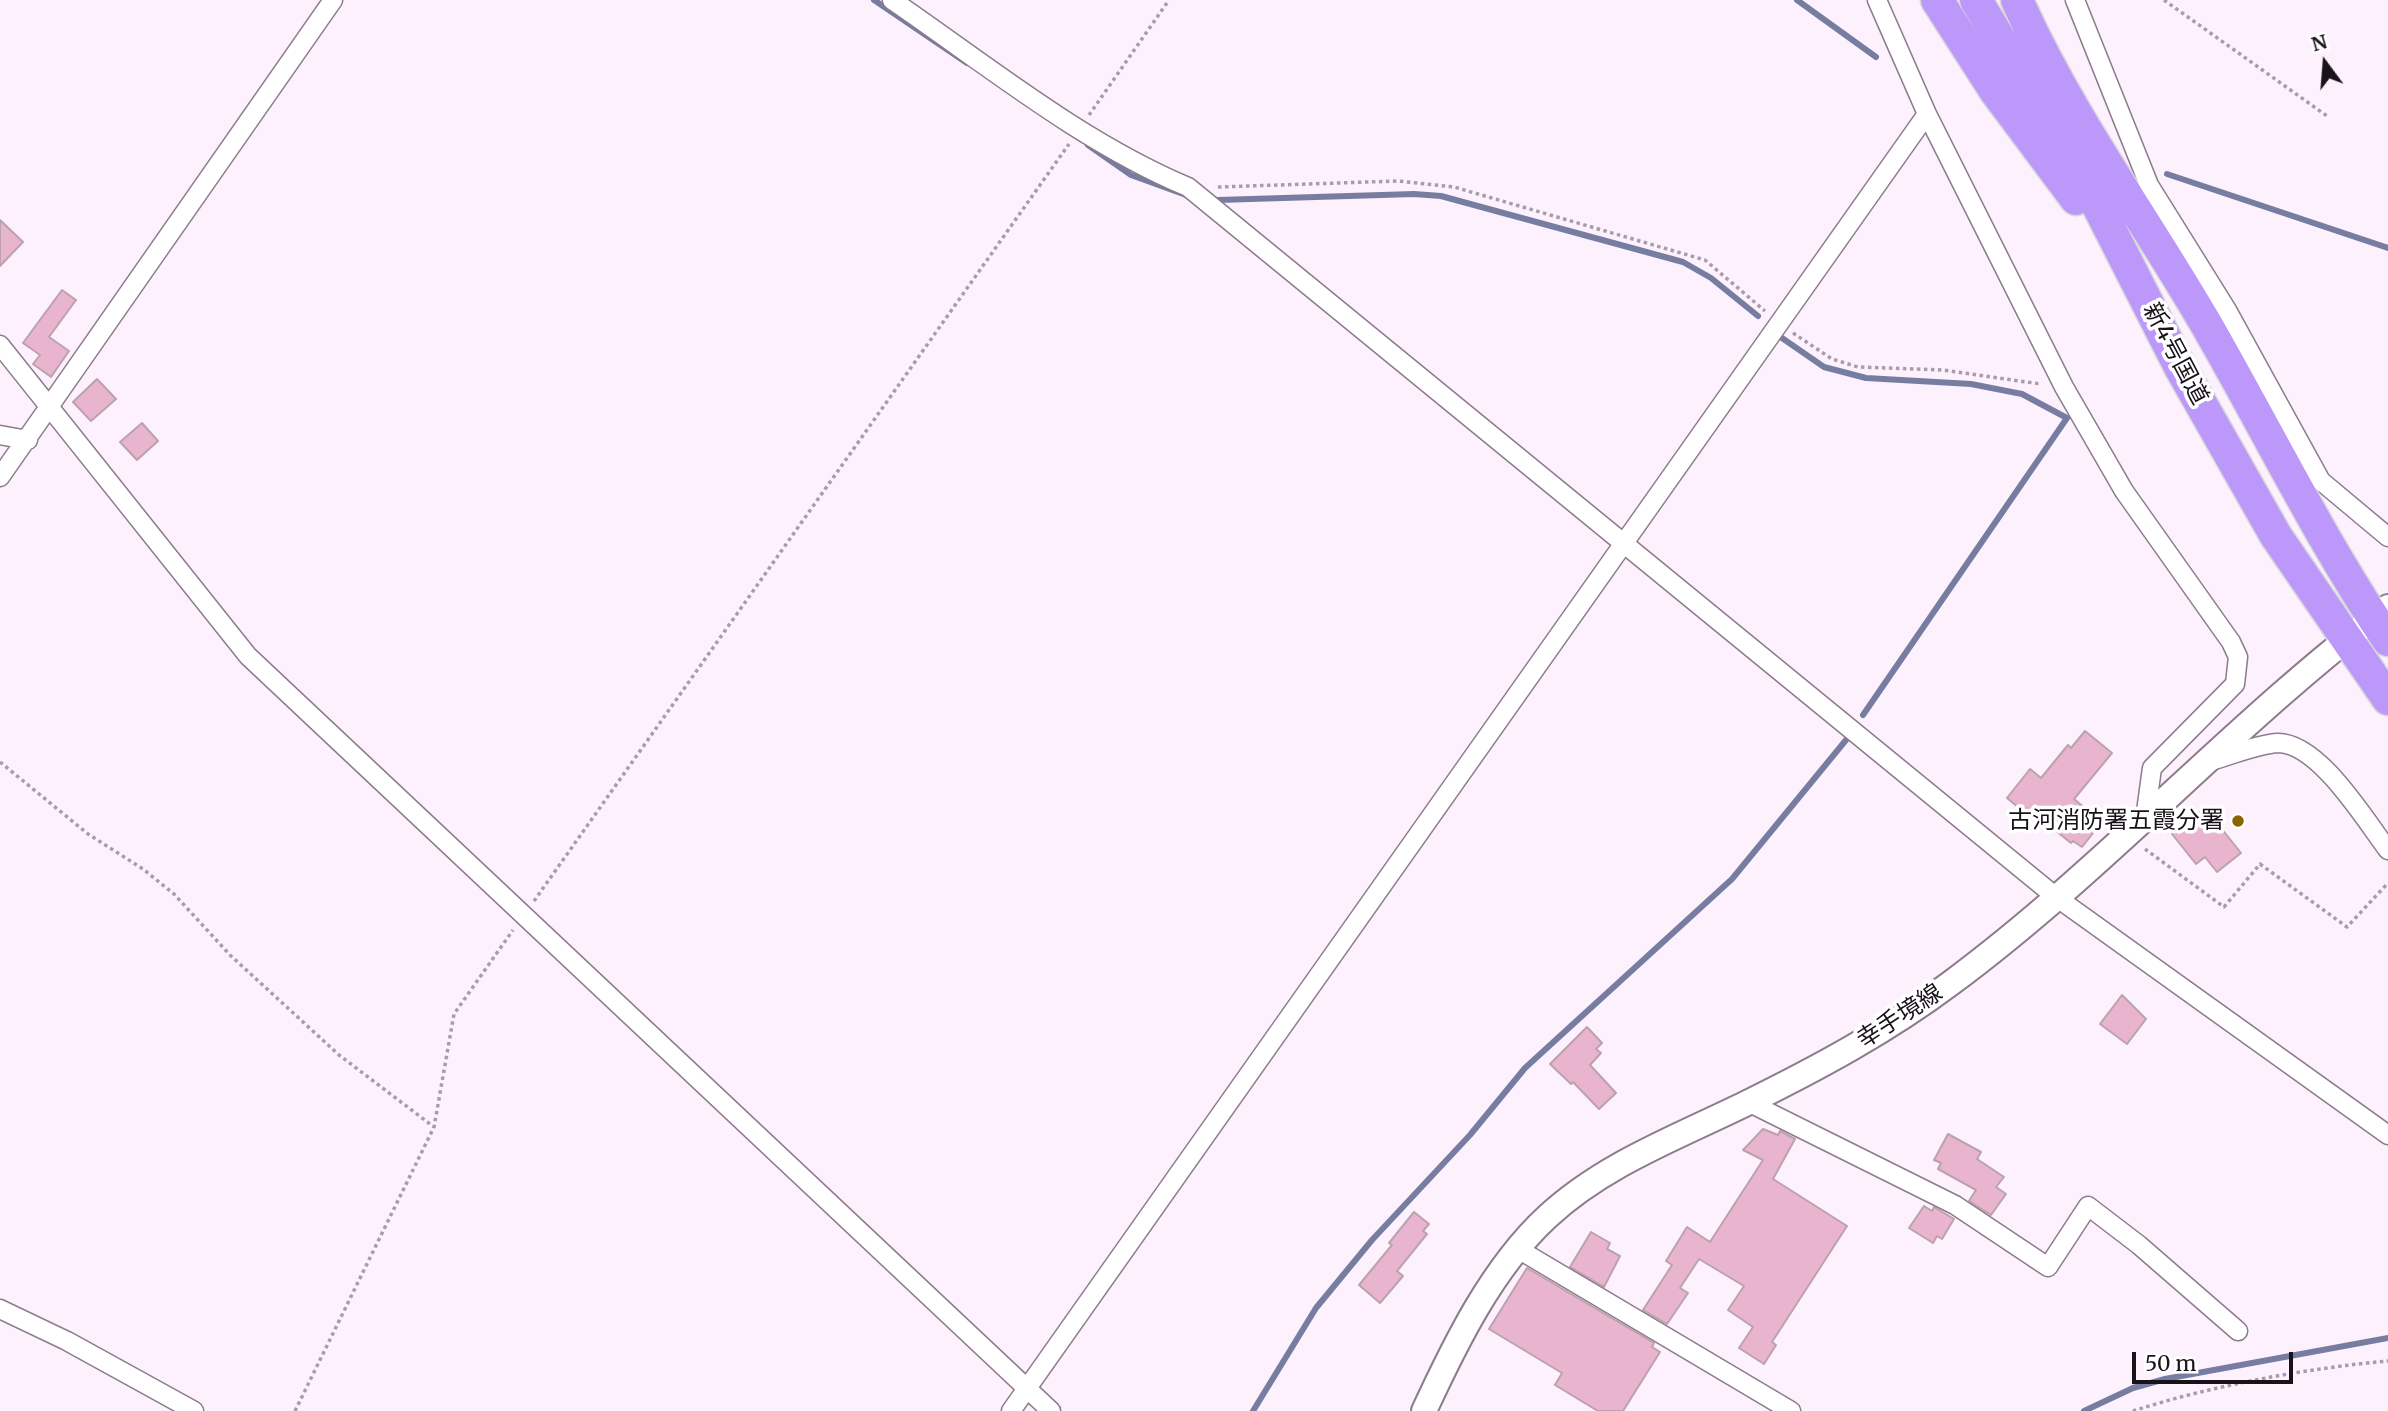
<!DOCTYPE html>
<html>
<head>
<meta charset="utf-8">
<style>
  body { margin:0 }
  #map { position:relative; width:2388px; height:1411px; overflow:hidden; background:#fdf1fe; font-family:Merriweather,serif }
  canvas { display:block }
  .north { position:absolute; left:2290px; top:28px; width:70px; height:70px; -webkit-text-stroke:5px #fff; paint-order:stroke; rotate:344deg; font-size:19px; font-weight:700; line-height:28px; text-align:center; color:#181219 }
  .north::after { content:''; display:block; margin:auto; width:24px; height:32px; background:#181219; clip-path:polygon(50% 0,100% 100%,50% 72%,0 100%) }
  .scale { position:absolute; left:2132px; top:1352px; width:161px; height:32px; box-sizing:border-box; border:4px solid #181219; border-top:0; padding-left:9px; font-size:21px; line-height:24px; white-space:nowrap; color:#181219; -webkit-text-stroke:5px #fff; paint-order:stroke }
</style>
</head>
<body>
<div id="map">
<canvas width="2388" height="1411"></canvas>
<div class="north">N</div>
<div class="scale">50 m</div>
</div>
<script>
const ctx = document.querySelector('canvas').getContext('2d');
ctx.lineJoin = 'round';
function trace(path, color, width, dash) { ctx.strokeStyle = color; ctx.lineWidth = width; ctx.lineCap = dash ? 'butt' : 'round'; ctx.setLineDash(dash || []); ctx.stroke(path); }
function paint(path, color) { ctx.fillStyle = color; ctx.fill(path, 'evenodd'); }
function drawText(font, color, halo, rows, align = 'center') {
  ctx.font = font + ' Merriweather,"Noto Sans JP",serif'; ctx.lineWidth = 7; ctx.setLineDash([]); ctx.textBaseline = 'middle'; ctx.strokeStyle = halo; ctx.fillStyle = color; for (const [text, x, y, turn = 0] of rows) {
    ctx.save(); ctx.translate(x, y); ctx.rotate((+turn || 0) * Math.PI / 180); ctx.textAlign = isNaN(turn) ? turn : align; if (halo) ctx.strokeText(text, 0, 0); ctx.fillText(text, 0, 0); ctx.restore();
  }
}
const stream = new Path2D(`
  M874 0 967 63
  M1797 0 1876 57
  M1088 145 1131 175 1186 195
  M2167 174 2388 248
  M1218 200 1414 194 1441 196 1683 262 1711 278 1758 316
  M1782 338 1824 367 1866 378 1971 384 2022 394 2067 418 1863 715
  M1253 1411 1316 1308 1372 1240 1470 1135 1525 1068 1732 879 1846 740
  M2084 1411 2133 1388 2165 1379 2388 1338`);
const building = new Path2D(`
  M0 220 23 242 0 266Z
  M62 290 76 300 49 337 69 351 51 377 33 364 40 355 23 343Z
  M97 379 116 399 91 421 73 402Z
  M142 423 158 441 137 460 120 442Z
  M2085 731 2112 753 2074 799 2102 822 2082 847 2073 841 2071 843 2027 808 2024 812 2007 798 2030 769 2041 778 2068 745 2071 748Z
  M2205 808 2241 853 2217 872 2205 857 2196 864 2172 834Z
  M2122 995 2146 1019 2127 1044 2100 1024Z
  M1587 1027 1602 1043 1596 1049 1601 1053 1590 1065 1616 1093 1599 1109 1573 1082 1571 1084 1550 1064Z
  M1763 1129 1778 1135 1780 1131 1795 1139 1773 1179 1847 1226 1772 1342 1776 1345 1764 1364 1739 1348 1753 1327 1728 1310 1744 1286 1699 1259 1680 1288 1688 1293 1667 1324 1643 1310 1672 1265 1666 1261 1687 1227 1710 1242 1763 1160 1743 1150Z
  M1948 1134 1981 1152 1977 1159 2004 1177 1996 1187 2006 1194 1991 1215 1969 1201 1976 1190 1938 1169 1941 1163 1934 1160Z
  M1924 1206 1932 1211 1934 1207 1954 1219 1942 1239 1937 1236 1933 1243 1909 1228Z
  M1414 1212 1429 1224 1423 1231 1427 1234 1397 1271 1403 1276 1380 1303 1359 1285 1392 1245 1389 1243Z
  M1591 1232 1610 1243 1607 1249 1620 1256 1604 1287 1570 1267Z
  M1527 1268 1654 1343 1652 1347 1660 1352 1623 1411H1598L1555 1385 1562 1373 1489 1329Z`);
const path = new Path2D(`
  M2164 0 2327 116
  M1089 115 1169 0
  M1218 187 1398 181 1454 187 1705 260 1765 311
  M1793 333 1832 359 1858 367 1943 370 2041 384
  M0 762 88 834 143 869 174 894 230 955 339 1055 434 1127
  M2145 849 2224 907 2260 864 2347 927 2388 883
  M534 901 1069 144
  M295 1411 434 1127 454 1014 513 930
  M2133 1411C2210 1386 2308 1368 2388 1361`);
const street = new Path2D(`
  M892 0C987 65 1081 142 1188 187L2056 897 2388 1135
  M1877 0 1927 114 2064 387 2124 491 2231 642 2238 657 2235 684 2152 768 2145 819
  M2075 0 2149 185 2227 310 2321 481 2388 537
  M0 345 248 656 1051 1411
  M0 435 28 440
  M0 477 333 0
  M2210 761C2230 756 2257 744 2278 743 2319 743 2365 820 2388 850
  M1748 1102 1955 1205 2048 1267 2088 1206 2139 1245 2238 1331
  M1518 1249 1791 1411
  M0 1309 67 1341 194 1411
  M1011 1411 1927 114`);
const secondary = new Path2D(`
  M1424 1411C1455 1344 1492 1268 1547 1217 1604 1164 1678 1137 1747 1103 1818 1068 1887 1031 1951 983 2106 868 2234 723 2388 607`);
const highway = new Path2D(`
  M1937 0 1996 92 2076 199
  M1976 0 2088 186 2180 367 2276 536 2388 699
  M2017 0C2069 117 2147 221 2210 331 2269 434 2321 541 2388 640`);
const markers = [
  [2238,821,7,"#876500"]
];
const streetNames = [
  ["新4号国道",2175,354,62],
  ["幸手境線",1900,1017,-33]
];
const poiNames = [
  ["古河消防署五霞分署",2224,821]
];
trace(stream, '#777da0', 6);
paint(building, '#e9b5ce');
trace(building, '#bca1ae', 2);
trace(street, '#8d7b8e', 21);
trace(secondary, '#8d7b8e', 28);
trace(highway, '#dad9da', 35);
trace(path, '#a79da8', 3.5, [3.5, 3.5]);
trace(street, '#fff', 18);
trace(secondary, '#fff', 24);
trace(highway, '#bb98fa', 32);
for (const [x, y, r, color] of markers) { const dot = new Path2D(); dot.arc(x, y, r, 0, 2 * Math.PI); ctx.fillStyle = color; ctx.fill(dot); trace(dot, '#fff', 2.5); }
drawText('24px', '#181219', '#fff', streetNames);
drawText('24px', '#181219', '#fff', poiNames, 'right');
</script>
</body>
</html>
